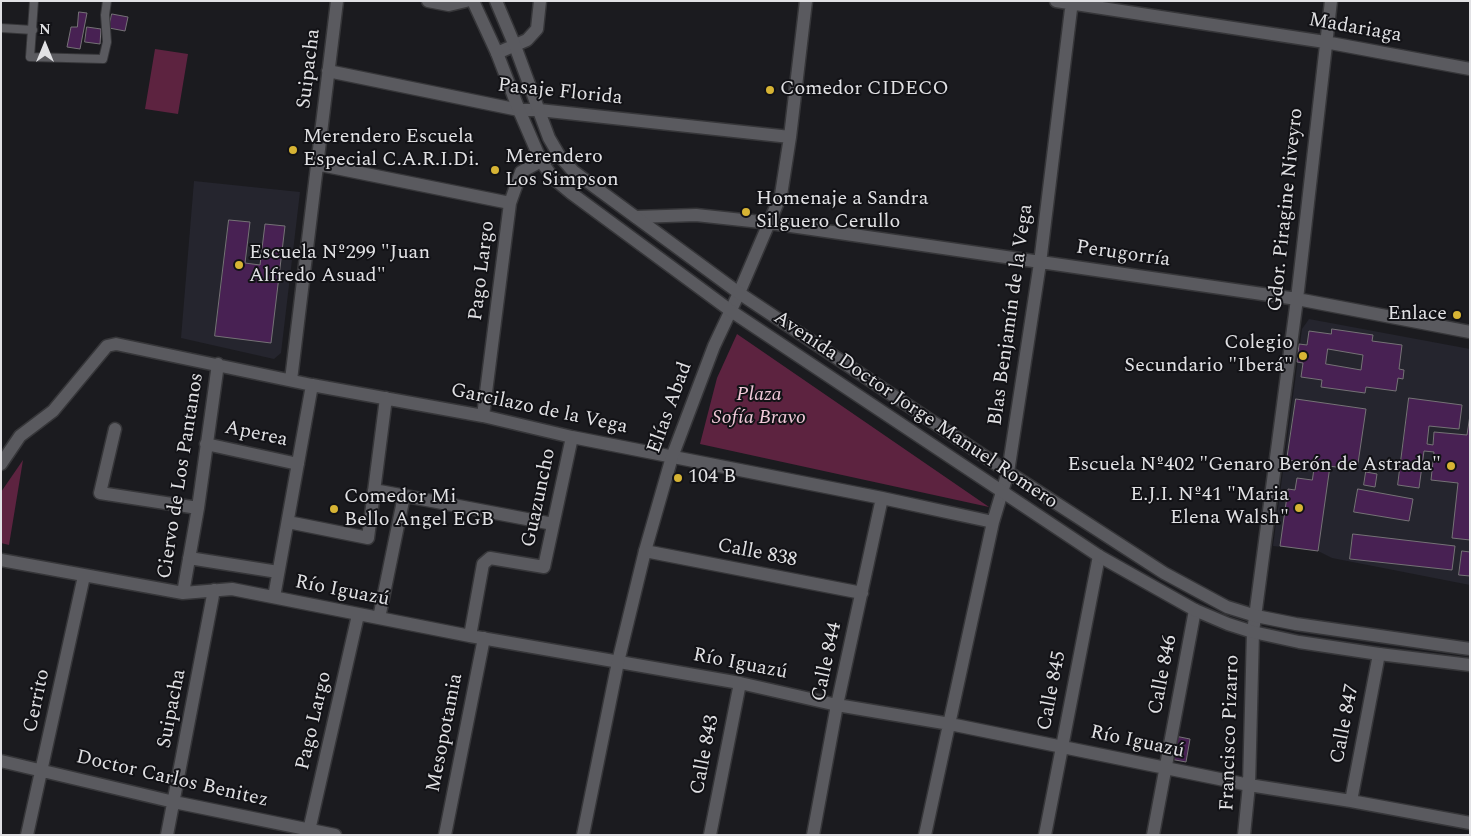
<!DOCTYPE html>
<html>
<head>
<meta charset="utf-8">
<style>
  body { margin:0 }
  #map { position:relative; width:1471px; height:836px; overflow:hidden; background:#1b1b1f; font-family:Spectral,serif }
  canvas { display:block }
  .frame { position:absolute; inset:0; border:2px solid #e1e1e4; pointer-events:none }
  .north { position:absolute; left:20px; top:20px; width:50px; height:50px; -webkit-text-stroke:4px #121216; paint-order:stroke; rotate:0deg; font-size:14px; font-weight:700; line-height:20px; text-align:center; color:#e1e1e4 }
  .north::after { content:''; display:block; margin:auto; width:18px; height:22px; background:#e1e1e4; clip-path:polygon(50% 0,100% 100%,50% 72%,0 100%) }
</style>
</head>
<body>
<div id="map">
<canvas width="1471" height="836"></canvas>
<div class="frame"></div>
<div class="north">N</div>
</div>
<script>
const ctx = document.querySelector('canvas').getContext('2d');
ctx.lineJoin = 'round';
function paint(path, color) { ctx.fillStyle = color; ctx.fill(path, 'evenodd'); }
function trace(path, color, width, dash) { ctx.strokeStyle = color; ctx.lineWidth = width; ctx.lineCap = dash ? 'butt' : 'round'; ctx.setLineDash(dash || []); ctx.stroke(path); }
function drawText(font, color, halo, rows, align = 'center') {
  ctx.font = font + ' Spectral,serif'; ctx.lineWidth = 4; ctx.setLineDash([]); ctx.textBaseline = 'middle'; ctx.strokeStyle = halo; ctx.fillStyle = color; for (const [text, x, y, turn = 0] of rows) {
    ctx.save(); ctx.translate(x, y); ctx.rotate((+turn || 0) * Math.PI / 180); ctx.textAlign = isNaN(turn) ? turn : align; if (halo) ctx.strokeText(text, 0, 0); ctx.fillText(text, 0, 0); ctx.restore();
  }
}
const built = new Path2D(`
  M194 181 300 192 281 353 274 359 181 338Z
  M1309 319 1470 349V585L1332 558 1318 551 1273 546 1302 329Z`);
const green = new Path2D(`
  M155 49 188 54 178 114 145 109Z
  M737 334 989 507 700 444 717 378Z
  M23 460 9 545 1 543V492Z`);
const building = new Path2D(`
  M79 12 87 13 80 49 67 47 71 27H77Z
  M112 14 128 17 125 31 109 28Z
  M87 27 101 29 100 44 85 42Z
  M229 220 250 222 245 263 260 265 265 224 285 226 271 343 215 336Z
  M1332 329 1373 335 1372 341 1402 345 1399 369 1404 370 1403 379 1398 378 1396 391 1366 387 1365 393 1321 387 1322 380 1301 377 1303 363 1297 362 1299 344 1307 345 1309 331 1331 334ZM1328 349 1363 355 1361 370 1326 364Z
  M1409 398 1462 405 1459 429 1429 426 1427 444 1433 445 1434 432 1467 435 1470 415V540L1452 538 1458 483 1431 480 1434 452 1424 451 1419 488 1398 485Z
  M1296 399 1366 409 1357 470 1287 460Z
  M1315 464 1330 466 1318 551 1280 546 1288 489 1295 490 1297 478 1312 480Z
  M1366 472 1377 474 1375 487 1364 485Z
  M1358 489 1413 499 1409 521 1354 512Z
  M1353 534 1455 546 1452 570 1350 559Z
  M1462 551 1470 552V576L1459 575Z
  M1175 736 1190 739 1186 762 1170 759Z`);
const service = new Path2D(`
  M34 1 30 57 103 59 107 42 105 15 107 1
  M1 28 33 30`);
const minor = new Path2D(`
  M428 1 449 5 466 1
  M1056 1 1325 42 1470 69
  M497 53 527 40 537 29 540 1
  M328 71 519 110H539L790 137
  M316 164 510 203
  M636 217 696 215 770 223 1297 299 1470 332
  M739 293 781 195 790 137 806 1
  M291 380 337 1
  M483 416 510 203 521 172 541 161 559 155
  M115 429 100 493 198 508
  M206 444 298 464
  M1 464 20 436 53 411 107 346 116 344 312 385 483 416 572 437 882 498 993 522
  M374 490 553 524
  M288 522 368 538 386 398
  M645 551 862 593
  M189 558 278 572
  M1 560 183 593 232 589 470 636 740 683 837 705 950 724 1249 785 1351 801 1470 823
  M183 593 198 508 218 364
  M274 597 312 385
  M379 618 404 496
  M470 636 483 564 490 558 544 567 572 437
  M1 761 174 802 335 835
  M1351 801 1379 654
  M27 835 84 576
  M167 835 214 590
  M308 835 358 615
  M445 835 484 638
  M710 835 740 683
  M813 835 837 705 882 498
  M925 835 993 522 1008 472 1040 263 1072 1
  M1045 835 1099 556
  M1153 835 1195 610
  M1244 835 1249 785 1253 632 1297 299 1331 1`);
const tertiary = new Path2D(`
  M583 835 618 662 645 551 672 457 714 346 739 293`);
const secondary = new Path2D(`
  M473 1 497 53 519 110 541 161 553 178 571 193 731 311 1099 556 1195 610 1228 624 1253 632 1299 642 1379 654 1470 665
  M496 1 515 46 549 138 559 155 573 171 739 293 1008 472 1164 573 1227 607 1256 616 1296 624 1470 649`);
const markers = [
  [770,90,5,"#d7b434"],
  [293,150,5,"#d7b434"],
  [495,170,5,"#d7b434"],
  [746,212,5,"#d7b434"],
  [239,265,5,"#d7b434"],
  [1457,315,5,"#d7b434"],
  [1303,356,5,"#d7b434"],
  [1451,466,5,"#d7b434"],
  [678,478,5,"#d7b434"],
  [1299,508,5,"#d7b434"],
  [334,509,5,"#d7b434"]
];
const streetNames = [
  ["Madariaga",1355,29,10],
  ["Suipacha",310,69,-83],
  ["Pasaje Florida",560,93,6],
  ["Gdor. Piragine Niveyro",1287,210,-84],
  ["Perugorría",1123,255,8],
  ["Pago Largo",483,271,-83],
  ["Blas Benjamín de la Vega",1012,315,-82],
  ["Elías Abad",671,408,-70],
  ["Garcilazo de la Vega",539,410,12],
  ["Avenida Doctor Jorge Manuel Romero",915,411,34],
  ["Aperea",256,435,12],
  ["Ciervo de Los Pantanos",182,476,-81],
  ["Guazuncho",540,498,-78],
  ["Calle 838",757,554,11],
  ["Río Iguazú",342,592,11],
  ["Calle 844",828,662,-78],
  ["Río Iguazú",740,665,11],
  ["Calle 846",1164,675,-79],
  ["Calle 845",1053,691,-79],
  ["Cerrito",38,701,-78],
  ["Suipacha",173,709,-79],
  ["Pago Largo",315,721,-77],
  ["Calle 847",1346,724,-79],
  ["Mesopotamia",446,733,-79],
  ["Francisco Pizarro",1231,733,-88],
  ["Río Iguazú",1137,743,12],
  ["Calle 843",706,755,-79],
  ["Doctor Carlos Benitez",172,780,13]
];
const poiNames = [
  ["Comedor CIDECO",780,90],
  ["Merendero Escuela",303,138],
  ["Especial C.A.R.I.Di.",303,161],
  ["Merendero",505,158],
  ["Los Simpson",505,181],
  ["Homenaje a Sandra",756,200],
  ["Silguero Cerullo",756,223],
  ["Escuela Nº299 \"Juan",249,254],
  ["Alfredo Asuad\"",249,277],
  ["Enlace",1447,315,"right"],
  ["Colegio",1293,344,"right"],
  ["Secundario \"Iberá\"",1293,367,"right"],
  ["Escuela Nº402 \"Genaro Berón de Astrada\"",1441,466,"right"],
  ["104 B",688,478],
  ["E.J.I. Nº41 \"Maria",1289,496,"right"],
  ["Elena Walsh\"",1289,519,"right"],
  ["Comedor Mi",344,498],
  ["Bello Angel EGB",344,521]
];
const parkNames = [
  ["Plaza",759,396],
  ["Sofía Bravo",759,419]
];
paint(built, '#25252e');
paint(green, '#5d2340');
paint(building, '#482153');
trace(building, '#757276', 1);
trace(service, '#363639', 10);
trace(minor, '#363639', 15);
trace(tertiary, '#363639', 15);
trace(secondary, '#363639', 15);
trace(service, '#5a5a5f', 8);
trace(minor, '#5a5a5f', 12);
trace(tertiary, '#5a5a5f', 12);
trace(secondary, '#5a5a5f', 12);
for (const [x, y, r, color] of markers) { const dot = new Path2D(); dot.arc(x, y, r, 0, 2 * Math.PI); ctx.fillStyle = color; ctx.fill(dot); trace(dot, '#121216', 2); }
drawText('20px', '#e1e1e4', '#121216', streetNames);
drawText('20px', '#e1e1e4', '#121216', poiNames, 'left');
drawText('italic 20px', '#f2cada', '#121216', parkNames);
</script>
</body>
</html>
